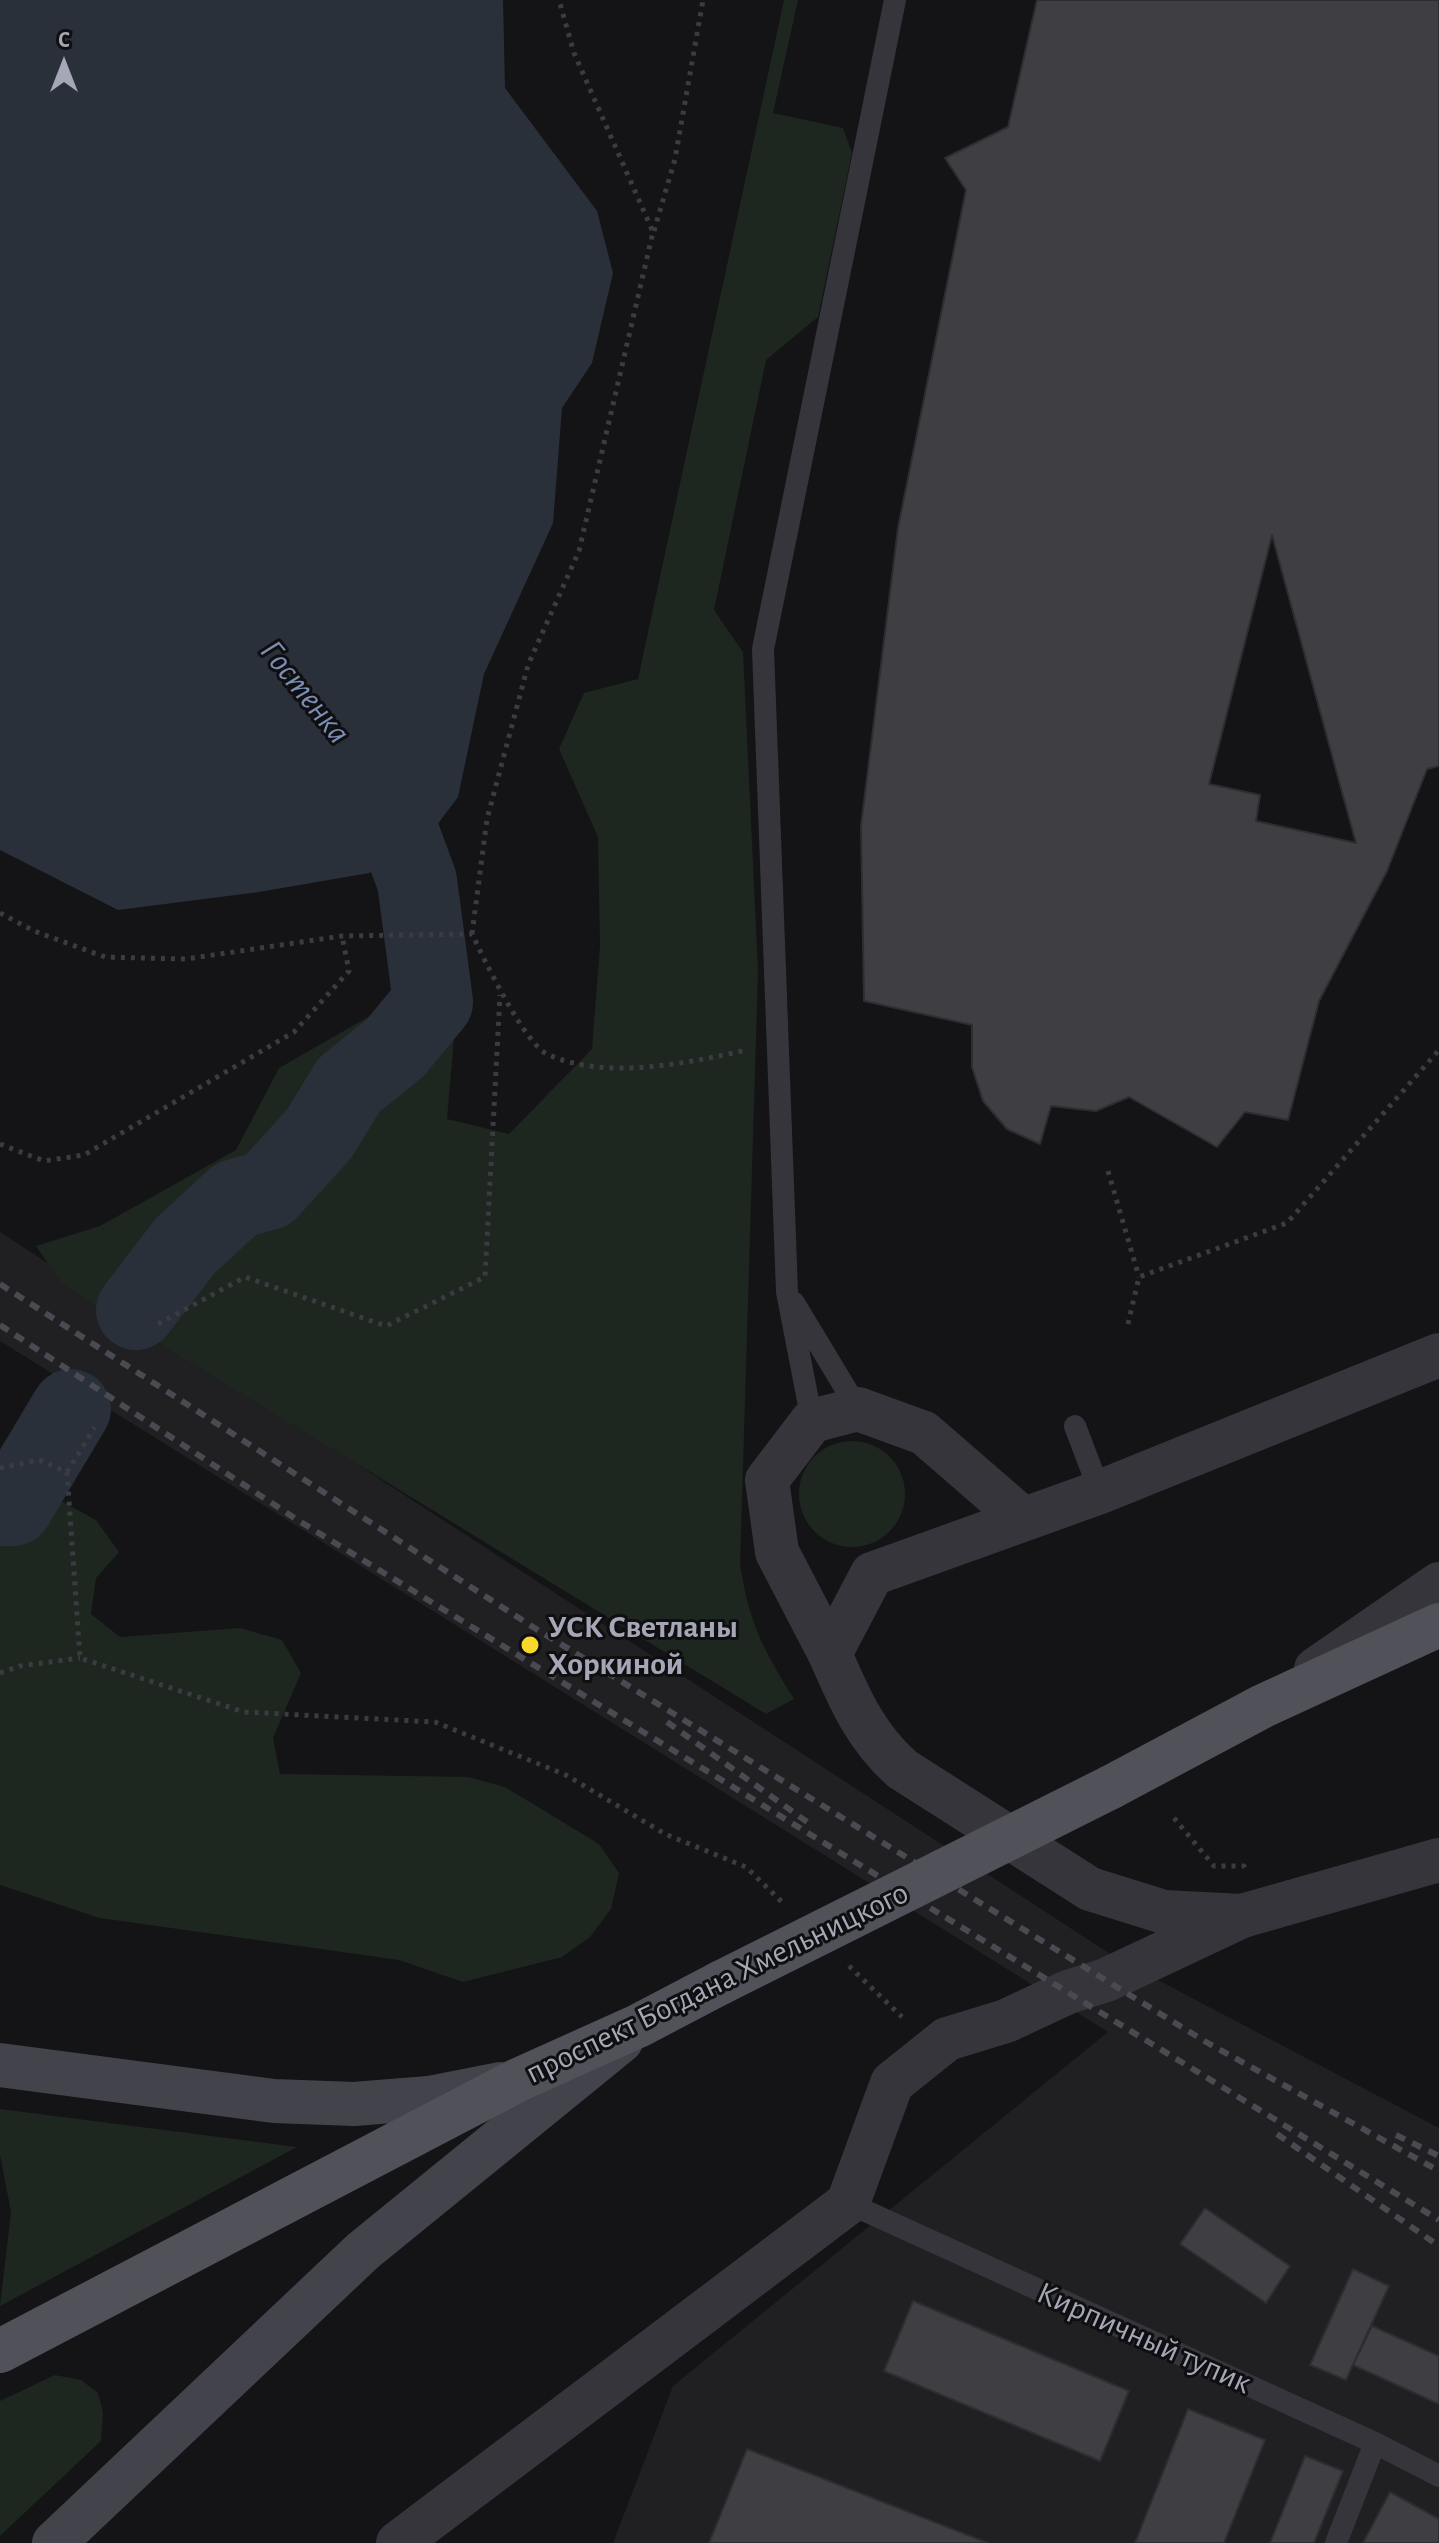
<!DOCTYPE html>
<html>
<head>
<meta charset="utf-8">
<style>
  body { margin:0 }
  #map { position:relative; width:1439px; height:2543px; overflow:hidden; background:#141416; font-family:"Alegreya Sans",sans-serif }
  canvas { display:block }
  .north { position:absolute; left:24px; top:24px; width:80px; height:80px; -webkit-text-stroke:6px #0f0f11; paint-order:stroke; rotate:0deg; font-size:22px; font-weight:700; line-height:32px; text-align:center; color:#a5a7b7 }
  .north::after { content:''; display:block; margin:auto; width:28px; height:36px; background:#a5a7b7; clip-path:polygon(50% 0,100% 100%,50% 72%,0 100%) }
</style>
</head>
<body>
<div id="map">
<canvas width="1439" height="2543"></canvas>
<div class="north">С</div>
</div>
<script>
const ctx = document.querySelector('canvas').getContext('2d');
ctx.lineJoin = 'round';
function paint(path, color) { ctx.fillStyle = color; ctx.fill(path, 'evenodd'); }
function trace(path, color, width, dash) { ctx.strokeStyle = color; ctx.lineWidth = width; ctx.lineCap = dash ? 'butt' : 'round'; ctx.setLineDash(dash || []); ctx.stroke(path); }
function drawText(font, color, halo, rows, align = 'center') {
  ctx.font = font + ' "Alegreya Sans",sans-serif'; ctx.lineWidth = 6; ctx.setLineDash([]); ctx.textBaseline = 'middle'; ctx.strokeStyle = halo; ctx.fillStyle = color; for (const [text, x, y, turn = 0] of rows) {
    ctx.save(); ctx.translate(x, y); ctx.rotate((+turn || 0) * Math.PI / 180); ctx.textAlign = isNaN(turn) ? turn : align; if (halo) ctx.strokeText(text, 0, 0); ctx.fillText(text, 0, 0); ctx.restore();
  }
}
const built = new Path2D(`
  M0 1232 1118 1959 1439 2128V2543H613L673 2386 1108 2032 0 1341Z`);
const green = new Path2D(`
  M784 0H798L773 113 843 128 852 153 818 317 766 360 714 610 743 652 758 971 740 1564C749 1623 763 1649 794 1699L766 1714 61 1283 36 1246 100 1226 236 1150 279 1068 384 1008 456 1015 447 1119 509 1134 592 1049 600 946 598 837 559 749 584 693 638 679Z
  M799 1494a53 53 0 1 1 106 0a53 53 0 1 1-106 0Z
  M0 1493 63 1502 96 1520 119 1552 96 1578 91 1614 120 1637 240 1628 282 1640 301 1673 273 1738 280 1774 468 1777 505 1787 599 1844 619 1873 611 1909 590 1937 562 1957 463 1982 399 1960 100 1918 0 1885Z
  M0 2109 297 2147 0 2306 11 2212 0 2155Z
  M55 2375 81 2380 98 2393 103 2412 101 2441 0 2536V2401Z`);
const water = new Path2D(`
  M0 0H503L505 88 597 211 613 273 592 363 562 408 553 523 484 674 458 797 416 853 369 873 259 892 118 910 0 850Z`);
const river = new Path2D(`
  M136 1310 185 1246 236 1199 268 1190 319 1134 349 1085 395 1048 433 1002 417 881 383 789 360 760
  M0 1506H13L71 1409`);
const building = new Path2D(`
  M1037 0H1439V766L1427 769 1387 871 1319 1001 1288 1120 1245 1112 1217 1147 1129 1097 1096 1111 1051 1106 1040 1144 1007 1129 983 1101 972 1067V1025L864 1001 861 826 898 528 966 190 945 158 1008 127ZM1272 535 1342 792 1356 843 1256 821 1260 795 1209 784Z
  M1205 2208 1290 2266 1266 2303 1180 2244Z
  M1353 2269 1389 2286 1346 2380 1310 2365Z
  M913 2301 1129 2391 1100 2461 884 2371Z
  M1372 2326 1439 2356V2404L1353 2365Z
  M1188 2409 1265 2440 1224 2543H1135Z
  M747 2449 988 2543H709Z
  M1305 2456 1343 2471 1314 2543H1270Z
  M1390 2492 1439 2519V2543H1363Z`);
const path = new Path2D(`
  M654 231 675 159 703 0
  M0 913 34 931 105 957 186 959 342 936 472 934C484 959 524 1043 547 1054 604 1081 688 1063 747 1050
  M472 934 487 819 528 665 579 551 653 232 574 53 559 0
  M0 1144 44 1161 84 1155 294 1032 349 971 342 936
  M1108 1171 1139 1277
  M158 1324 245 1277 386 1326 485 1277 500 995
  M1128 1324 1139 1277 1287 1223 1439 1050
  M0 1468 39 1460 67 1472 80 1658 244 1712 435 1722 566 1775 665 1834 746 1867 784 1904
  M67 1472 95 1427
  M0 1673 20 1666 80 1658
  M1174 1818 1214 1866H1244L1245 1869
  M849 1966 902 2017`);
const service = new Path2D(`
  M794 1303 858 1409
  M812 1421 787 1292 763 649 895 0
  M1075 1426 1100 1492
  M848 2203 1375 2443 1439 2476
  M1336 2543 1375 2443`);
const minor = new Path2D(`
  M398 2543 848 2203 892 2083 947 2039 1006 2021 1068 1992 1106 1980 1242 1916`);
const tertiary = new Path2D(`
  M1439 1355 1100 1492 872 1574 830 1654C849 1698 865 1736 902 1769L1090 1889 1164 1912 1242 1916 1439 1860
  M830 1654 777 1552 767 1480 812 1421 858 1409 924 1433 1022 1518
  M1316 1669 1439 1584`);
const secondary = new Path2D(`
  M0 2065 274 2101 354 2104 429 2098 500 2084
  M54 2543 363 2251 621 2041`);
const primary = new Path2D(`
  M1111 1787 1263 1706 1439 1625
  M0 2351 518 2080 638 2026 720 1983`);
const rail = new Path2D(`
  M0 1284 533 1627 1206 2042 1439 2171
  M0 1325 296 1519 1439 2220
  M667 1722 810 1824
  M1277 2134 1439 2246
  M1396 2135 1439 2156`);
const primaryBridge = new Path2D(`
  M720 1983 1111 1787`);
const markers = [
  [530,1645,10,"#f8d929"]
];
const poiNames = [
  ["УСК Светланы",548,1627],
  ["Хоркиной",548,1664]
];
const streetNames = [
  ["проспект Богдана Хмельницкого",717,1983,-26],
  ["Кирпичный тупик",1144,2338,24]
];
const waterNames = [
  ["Гостенка",305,692,51]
];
paint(built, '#202023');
paint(green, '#1e2620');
paint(water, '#2a303a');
trace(river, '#2a303a', 80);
paint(building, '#3e3e43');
trace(building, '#2e2e32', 2);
trace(path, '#3b3b42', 5, [4, 6]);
trace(service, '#35353b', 22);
trace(minor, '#35353b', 44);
trace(tertiary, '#35353b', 44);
trace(secondary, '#43434b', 44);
trace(primary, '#51515a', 44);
trace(rail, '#4a4a52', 6, [10, 8]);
trace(primaryBridge, '#51515a', 44);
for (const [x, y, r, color] of markers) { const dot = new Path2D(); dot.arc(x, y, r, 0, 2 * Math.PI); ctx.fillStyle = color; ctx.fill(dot); trace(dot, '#0f0f11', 3); }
drawText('bold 32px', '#a5a7b7', '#0f0f11', poiNames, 'left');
drawText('32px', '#a5a7b7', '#0f0f11', streetNames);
drawText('italic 34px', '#7a8eb3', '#0f0f11', waterNames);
</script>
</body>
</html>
